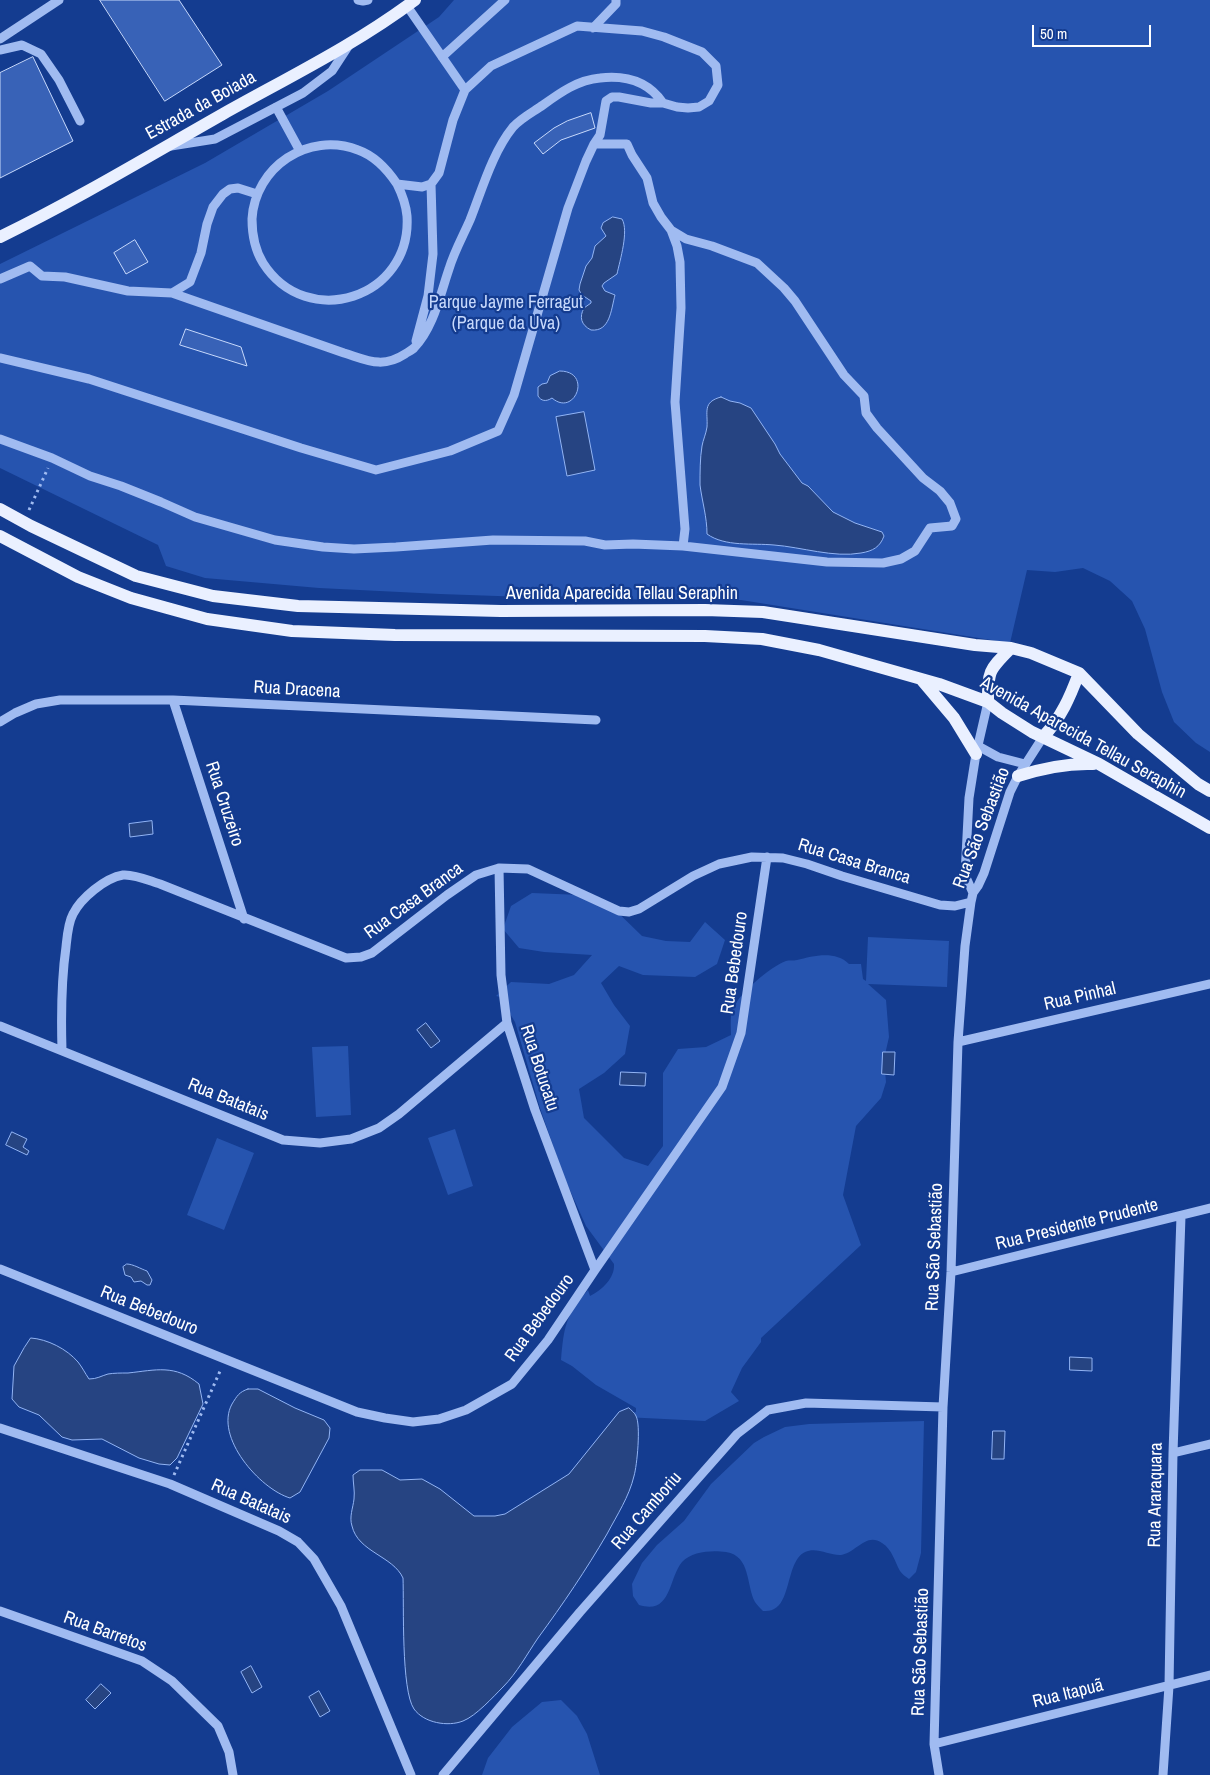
<!DOCTYPE html>
<html>
<head>
<meta charset="utf-8">
<style>
  body { margin:0 }
  #map { position:relative; width:1210px; height:1775px; overflow:hidden; background:#143c90; font-family:"Archivo Narrow",sans-serif }
  canvas { display:block }
  .scale { position:absolute; left:1032px; top:25px; width:119px; height:22px; box-sizing:border-box; border:2px solid #fff; border-top:0; padding-left:6px; font-size:15px; line-height:18px; white-space:nowrap; color:#fff; -webkit-text-stroke:4px #143c90; paint-order:stroke }
</style>
</head>
<body>
<div id="map">
<canvas width="1210" height="1775"></canvas>
<div class="scale">50 m</div>
</div>
<script>
const ctx = document.querySelector('canvas').getContext('2d');
ctx.lineJoin = 'round';
function paint(path, color) { ctx.fillStyle = color; ctx.fill(path, 'evenodd'); }
function trace(path, color, width, dash) { ctx.strokeStyle = color; ctx.lineWidth = width; ctx.lineCap = dash ? 'butt' : 'round'; ctx.setLineDash(dash || []); ctx.stroke(path); }
function drawText(font, color, halo, rows, align = 'center') {
  ctx.font = font + ' "Archivo Narrow",sans-serif'; ctx.lineWidth = 4.5; ctx.setLineDash([]); ctx.textBaseline = 'middle'; ctx.strokeStyle = halo; ctx.fillStyle = color; for (const [text, x, y, turn = 0] of rows) {
    ctx.save(); ctx.translate(x, y); ctx.rotate((+turn || 0) * Math.PI / 180); ctx.textAlign = isNaN(turn) ? turn : align; if (halo) ctx.strokeText(text, 0, 0); ctx.fillText(text, 0, 0); ctx.restore();
  }
}
const green = new Path2D(`
  M454 0H1210V752L1196 743 1174 722 1162 692 1145 629 1132 601 1110 581 1083 568 1055 572 1027 570 1010 643 741 600 583 599 440 594 319 588 205 578 166 566 158 545 0 468V264L205 163 328 91 439 17Z
  M532 893 581 895 605 900 642 936 666 941 690 942 705 922 725 940 717 964 695 977 643 975 619 966 601 983 614 1005 630 1026 625 1054 604 1073 579 1089 584 1118 624 1158 648 1166 663 1146V1073L678 1049 706 1047 731 1035C731 1027 730 1018 732 1011 736 996 771 966 786 961 789 960 793 961 797 960 813 956 835 950 849 964H861L863 979 866 981 868 937 949 941 947 987 868 984 886 1000 889 1037 884 1059 886 1082 881 1098 856 1126 843 1195 861 1245 761 1338V1342L742 1368 731 1392 739 1401 705 1421 624 1417 636 1412V1408L596 1385 572 1366 561 1360C564 1327 565 1316 588 1290L590 1296C602 1290 615 1278 614 1264L586 1226 564 1177 540 1108 515 1022 500 997 496 996 511 982 549 984 574 975 592 955 544 952 519 948 503 929 511 906Z
  M348 1046 351 1115 316 1117 312 1047Z
  M455 1129 473 1186 448 1195 428 1138Z
  M217 1138 254 1153 224 1230 187 1215Z
  M924 1421 921 1553 916 1572 909 1579C906 1577 902 1574 900 1571 895 1562 892 1549 882 1543 866 1532 856 1553 841 1555 828 1556 810 1542 798 1558 788 1571 788 1603 774 1609 771 1611 766 1611 763 1611 760 1608 757 1605 755 1602 746 1585 751 1556 726 1552 713 1550 692 1551 682 1562 668 1579 672 1615 639 1605L633 1596 632 1584 642 1563 657 1545 684 1521 711 1484 754 1443 764 1437 785 1427 809 1424Z
  M561 1700 577 1716 587 1734 600 1775H482L488 1758 512 1727 542 1702Z`);
const water = new Path2D(`
  M613 217 622 219C629 231 620 260 617 274L604 283 602 286 605 291 615 295C611 310 610 332 591 330 581 325 579 317 584 308L591 303V301L582 295 579 290 580 284 586 266 592 258 595 246 606 236 601 228 603 223Z
  M560 371C593 371 575 418 552 398 546 402 541 401 538 396V387L542 384 547 383 550 376Z
  M721 397 730 401 740 403 751 408 775 444 780 454 802 483 808 486 833 512 855 523 882 532 884 536C880 547 873 551 861 553 834 558 801 547 774 545 753 543 725 547 707 534 707 517 702 501 700 485 700 472 700 458 702 446 703 440 706 434 707 427 708 412 702 402 721 397Z
  M584 412 595 470 567 476 556 417Z
  M152 821 153 834 130 837 129 824Z
  M426 1023 440 1041 431 1048 417 1030Z
  M883 1052H895L894 1075 882 1074Z
  M621 1072 646 1073 645 1086 620 1085Z
  M12 1132 27 1139 23 1147 29 1151 27 1155 6 1145Z
  M127 1264C133 1264 141 1269 147 1271L152 1280 150 1285H147L141 1281 134 1282 131 1277 125 1275 123 1267Z
  M31 1338C47 1339 67 1349 78 1362 82 1367 85 1373 89 1379 97 1379 101 1376 108 1374 114 1373 121 1373 128 1373 156 1370 175 1364 199 1384L203 1404 177 1458 170 1465 159 1464 139 1458 102 1439 72 1440 62 1437 39 1415 19 1407 12 1399 14 1366 24 1348Z
  M1070 1357 1092 1358V1371L1070 1370Z
  M248 1389H258L295 1408 324 1420 330 1428 329 1438 300 1492 290 1498C260 1489 214 1437 232 1404 237 1396 239 1392 248 1389Z
  M629 1408C631 1410 635 1413 636 1416 641 1425 637 1466 634 1476 629 1497 617 1515 607 1534 586 1570 563 1604 538 1638 527 1654 517 1673 503 1687 493 1697 476 1716 463 1721 448 1727 424 1723 414 1709 401 1690 404 1605 403 1578 393 1556 358 1552 352 1526 349 1517 353 1508 354 1499 355 1491 353 1483 353 1475L360 1470H382L400 1480 422 1479 440 1489 474 1516H495L505 1514 569 1474 619 1412Z
  M993 1431H1005L1004 1459H992Z
  M251 1666 262 1687 252 1693 241 1672Z
  M101 1684 111 1693 95 1709 86 1700Z
  M319 1691 330 1711 320 1717 309 1697Z`);
const building = new Path2D(`
  M100 0H179L222 65 165 101Z
  M33 57 73 141 0 178V73Z
  M591 113 595 128 561 140 543 154 534 143 554 128 567 121Z
  M135 240 148 262 126 274 114 253Z
  M186 329 241 347 247 366 180 345Z`);
const path = new Path2D(`
  M29 510 48 468
  M174 1475 221 1369`);
const minor = new Path2D(`
  M358 0 363 1 368 0
  M407 6 465 90
  M593 28 616 4V0
  M0 39 59 0
  M0 50 22 45 41 54 59 80 80 121
  M442 57 505 0
  M276 107 300 151
  M171 146 215 139 303 93 332 71 349 45
  M257 194 238 188 230 189 223 194 213 207 207 224 201 253 190 282 172 293 344 353C367 360 382 369 405 354 408 352 412 350 414 348 434 327 440 295 449 269 454 252 463 236 470 220 482 190 492 153 513 127 521 118 533 112 543 105 561 92 578 80 600 78 626 75 648 81 663 103
  M671 230 677 246 680 262 681 308 675 402 685 529 683 546
  M0 279 30 266 42 276 65 277 128 291 172 293
  M416 341 428 296 433 254 431 184
  M0 358 89 379 301 448 376 470 450 451 498 431 514 395 568 208 586 161 594 144 600 135 606 101 612 97H619L651 103H663L677 107 688 108 699 107 709 101 718 85 716 66 702 52 664 37 642 31 577 26 491 66 465 90 453 120 439 173 431 184 422 187 397 184C387 169 375 156 358 150 308 131 255 167 252 219 252 234 255 250 263 263 307 332 412 298 407 216 406 205 402 194 397 184
  M0 439 52 458 90 476 121 486 161 502 195 517 275 540 323 547 354 549 396 547 493 540 585 541 605 545 633 544 683 546 827 562 883 563 901 559 915 551 930 528 952 526 956 519 950 503 940 491 923 478 877 428 866 413 864 396 844 375 795 301 784 288 757 263 712 246 686 239 671 230 661 217 653 203 647 178 632 155 627 144H594
  M173 700 244 919
  M0 722 15 713 36 704 60 700H173L596 720
  M978 746 998 757 1025 764
  M499 868 501 975 507 1023 535 1110 595 1270
  M973 893 965 875 969 798 976 754 988 702
  M0 1026 283 1140 320 1143 351 1139 379 1128 399 1114 507 1023
  M958 1042 1210 984
  M62 1050C61 1016 61 982 66 947 67 937 68 923 73 914 81 898 105 878 123 875 135 874 150 881 160 884L346 958 361 957 372 953 447 895 476 875 499 868 528 869 619 911 629 912 639 909 693 876 719 864 752 857 783 858 807 864 842 876 940 905 955 906 971 902
  M0 1269 357 1412 385 1418 413 1422 439 1419 466 1410 512 1384 548 1340 595 1270 722 1087 741 1033 767 857
  M951 1272 1210 1208
  M0 1428 170 1484 279 1531 298 1542 314 1559 341 1606 411 1775
  M1173 1453 1210 1444
  M0 1611 142 1661 172 1681 218 1726 229 1752 233 1775
  M934 1744 1210 1675
  M443 1775 580 1612 737 1434 768 1410 806 1403 943 1407
  M939 1775 934 1744 943 1407 951 1272 958 1042 965 946 971 902 973 893 978 886 984 873 1010 792 1018 776 1043 737
  M1163 1775 1169 1686 1173 1453 1181 1216`);
const major = new Path2D(`
  M0 237C76 200 149 156 223 114 287 78 355 45 415 0
  M0 509 31 526 136 576 213 596 298 606 501 611 705 610 763 612 975 645 1011 648 1031 653 1079 673 1138 734 1198 784 1210 791
  M0 536 78 577 131 598 207 619 292 631 395 635 705 636 762 639 819 650 939 684 988 702 1002 713 1032 732 1099 764 1210 828
  M921 679 954 718 976 754
  M988 702C988 670 989 670 1011 648
  M1043 737C1061 718 1070 697 1079 673
  M1018 776C1043 768 1066 763 1093 764`);
const streetNames = [
  ["Estrada da Boiada",201,106,-29],
  ["Avenida Aparecida Tellau Seraphin",622,594],
  ["Rua Dracena",297,690,3],
  ["Avenida Aparecida Tellau Seraphin",1083,738,29],
  ["Rua Cruzeiro",224,804,72],
  ["Rua São Sebastião",982,828,-69],
  ["Rua Casa Branca",854,862,17],
  ["Rua Casa Branca",414,901,-36],
  ["Rua Bebedouro",735,963,-82],
  ["Rua Pinhal",1080,997,-13],
  ["Rua Botucatu",539,1068,72],
  ["Rua Batatais",228,1100,22],
  ["Rua Presidente Prudente",1077,1225,-14],
  ["Rua São Sebastião",935,1247,-88],
  ["Rua Bebedouro",149,1311,22],
  ["Rua Bebedouro",540,1318,-54],
  ["Rua Araraquara",1156,1495,-89],
  ["Rua Batatais",251,1502,24],
  ["Rua Camboriu",647,1511,-49],
  ["Rua Barretos",105,1632,20],
  ["Rua São Sebastião",921,1652,-88],
  ["Rua Itapuã",1068,1694,-14]
];
const parkNames = [
  ["Parque Jayme Ferragut",506,303],
  ["(Parque da Uva)",506,324]
];
paint(green, '#2654af');
paint(water, '#264482');
trace(water, '#92b4f4', 1);
paint(building, '#3862b7');
trace(building, '#c7d9fc', 1);
trace(path, '#a0bbf1', 3, [2.5, 4]);
trace(minor, '#a0bbf1', 9);
trace(major, '#eaf0ff', 12);
drawText('18px', '#fff', '#143c90', streetNames);
drawText('18px', '#c7d9fc', '#143c90', parkNames);
</script>
</body>
</html>
